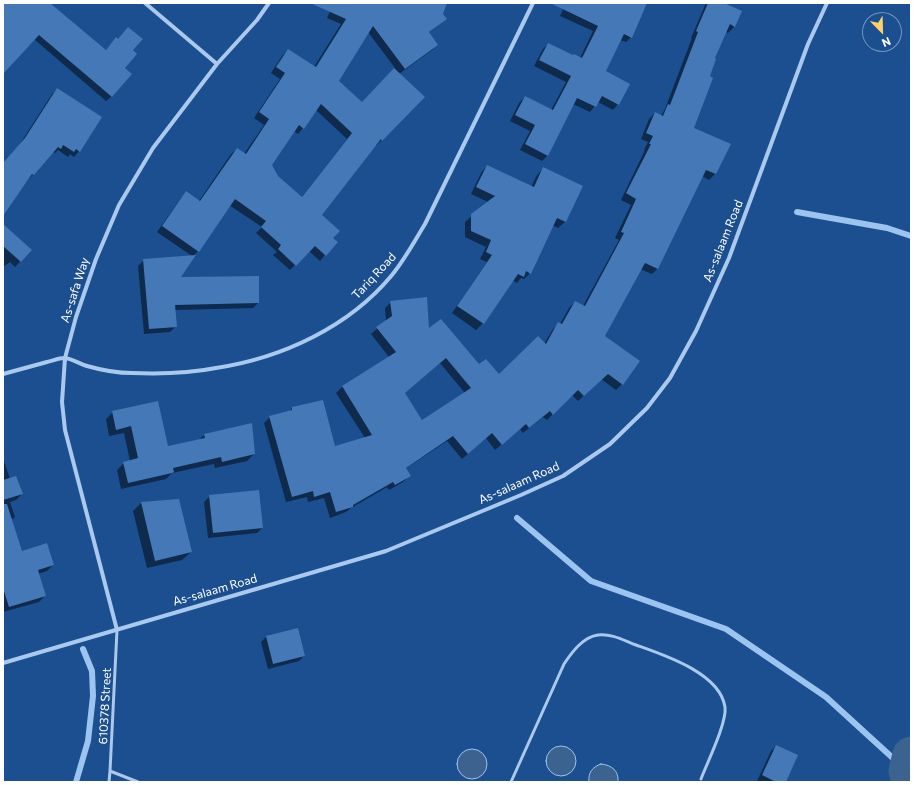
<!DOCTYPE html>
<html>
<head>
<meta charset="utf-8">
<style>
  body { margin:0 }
  #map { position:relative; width:914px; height:785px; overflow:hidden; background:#1b4f8f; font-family:Commissioner,sans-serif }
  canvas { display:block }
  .frame { position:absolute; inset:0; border:4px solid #fff; pointer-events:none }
  .north { position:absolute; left:862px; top:12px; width:40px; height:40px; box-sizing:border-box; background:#1b4f8f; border:1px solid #7695bc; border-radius:50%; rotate:157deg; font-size:11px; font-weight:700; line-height:16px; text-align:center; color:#fff }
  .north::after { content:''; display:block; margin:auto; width:14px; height:18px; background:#ffd166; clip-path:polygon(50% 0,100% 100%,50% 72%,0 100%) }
</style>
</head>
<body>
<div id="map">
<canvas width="914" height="785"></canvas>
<div class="frame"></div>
<div class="north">N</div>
</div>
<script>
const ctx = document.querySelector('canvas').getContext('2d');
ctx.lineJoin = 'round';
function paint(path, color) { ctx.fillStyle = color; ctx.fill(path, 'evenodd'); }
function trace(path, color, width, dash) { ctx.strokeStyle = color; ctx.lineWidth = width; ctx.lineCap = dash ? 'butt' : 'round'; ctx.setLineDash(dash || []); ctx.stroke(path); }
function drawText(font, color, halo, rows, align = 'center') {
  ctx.font = font + ' Commissioner,sans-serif'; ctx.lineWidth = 3.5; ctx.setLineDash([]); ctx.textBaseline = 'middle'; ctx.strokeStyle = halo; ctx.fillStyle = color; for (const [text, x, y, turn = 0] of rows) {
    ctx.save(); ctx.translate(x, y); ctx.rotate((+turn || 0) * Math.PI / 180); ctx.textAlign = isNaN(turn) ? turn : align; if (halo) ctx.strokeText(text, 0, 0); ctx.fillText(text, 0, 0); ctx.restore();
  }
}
const water = new Path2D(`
  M546 761a15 15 0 1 1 30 0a15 15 0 1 1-30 0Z
  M457 764a15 15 0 1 1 30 0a15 15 0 1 1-30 0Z
  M601 764C612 765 619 771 618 782H589C588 773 592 767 601 764Z`);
const shadow = new Path2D(`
  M3 3H44L105 51 111 44 131 51 112 96 106 101 34 39 3 73Z
  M334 3H446L442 14 446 19 428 33 437 45 432 50 399 74 423 97 376 146 375 144 321 215 332 238 325 255 320 261 309 251 290 270 273 255 277 252 256 233 262 227 229 205 198 251 193 256 179 278 258 303 253 308 174 310 176 326 170 332 144 334 138 266 144 260 192 256 157 232 181 198 186 192 199 201 231 154 237 149 244 154 264 125 254 118 280 79 271 73 282 56 288 50 314 67 341 24 327 18ZM368 32 395 68 362 103 338 81ZM316 110 347 139 301 198 277 176 271 165 294 131 298 134 303 128Z
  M566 3H646L631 37 626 42 620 40 605 71 618 104 613 110 598 102 590 112 573 104 548 155 542 161 520 150 530 131 510 121 519 103 525 97 551 110 566 82 534 66 543 49 548 44 580 58 593 31 560 16Z
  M706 3H727L726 5 734 27 728 33 725 31 714 59 693 129 730 145 715 174 709 180 702 176 658 268 652 274 640 269 604 337 639 362 622 384 616 390 601 379 578 401 572 395 547 420 543 417 523 433 520 429 495 450 486 438 462 459 447 441 405 469 409 476 403 482 389 490 387 487 351 508 346 512 330 518 324 498 308 502 307 497 286 502 264 423 270 417 289 412 292 408 334 447 365 438 336 393 342 387 389 357 371 334 386 321 385 308 391 302 479 366 499 375 544 344 553 329 559 323 560 324 569 308 575 302 583 306 619 240 615 238 631 205 621 200 645 150H644L648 142 641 139 649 119 655 113 661 116 665 109 692 38H691ZM440 363 465 393 422 421 404 393Z
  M57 89 79 151 74 157 70 154 68 157 58 150 55 153 53 152 28 180 3 214V164L20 144 52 94Z
  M487 166 531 187 537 175 543 169 582 187 565 222 558 228 552 225 530 273 524 279 521 278 517 283 512 280 483 323 476 330 452 313 487 262 480 259 486 247 465 237V222L488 202 471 194 481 173Z
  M3 226 31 250 15 267 10 262 3 267Z
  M113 412 168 447 198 441 204 435 254 454 247 461 215 468 214 464 172 473 166 479 121 489 117 470 124 463 130 461 124 433 109 436 106 419Z
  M3 458 10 479 22 494 16 500 10 502 15 517 11 520 21 552 53 565 47 571 38 574 45 596 39 602 3 612Z
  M210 496 262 528 257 533 208 538 204 502Z
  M141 503 191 552 182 560 147 568 133 511Z
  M297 629 304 656 299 661 268 669 261 642 266 637Z
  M776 746 785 782H760L757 781 771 751Z`);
const stream = new Path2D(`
  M797 212 887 228 911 236
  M517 518 591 581 726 629 826 697 907 771
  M76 782 88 741 93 696 92 671 83 649`);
const river = new Path2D(`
  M910 782 907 771 911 755`);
const building = new Path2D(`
  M3 3H50L106 50 116 37 118 39 128 27 143 39 133 50 137 54 125 68 132 74 112 97 39 35 3 74Z
  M310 3H447L443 14 447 19 429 32 438 45 405 69 373 26 339 81 362 102 394 68 425 97 382 141 381 139 322 215 340 231 333 238 338 242 326 256 315 246 296 266 278 249 281 245 261 227 266 221 235 199 199 252 162 226 186 191 200 201 237 148 246 154 269 119 259 112 285 73 276 67 288 49 316 67 346 19ZM321 104 352 133 302 197 278 176 272 165 299 125 304 129Z
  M550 3H647L632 38 624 34 606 71 630 84 619 105 602 96 596 107 577 98 548 156 525 144 535 125 515 115 525 96 553 110 571 76 539 60 548 43 573 55 574 54 582 58 598 26Z
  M708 3H724L742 11 735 27 730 24 715 58 716 59 710 76 713 78 694 128 731 144 716 174 706 170 658 269 645 263 605 336 640 361 623 385 608 374 584 396 578 390 553 415 550 411 529 428 526 424 502 445 492 433 468 454 453 436 406 468 411 476 395 485 393 482 353 505V507L336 512 330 492 314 497 313 491 292 497 269 416 292 410V407L323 400 335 446 372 435 342 386 396 352 376 327 392 316 390 301 427 297 429 328 441 319 479 364 486 359 499 374 538 336 546 344 558 322 562 324 575 301 585 306 624 233 621 232 636 199 626 193 651 144H649L653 136 646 133 655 112 663 116 668 104 670 105 698 32 696 31ZM446 358 471 388 422 420 405 393Z
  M57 88 102 117 80 152 76 149 74 152 63 145 61 149 58 147 34 175 32 174 3 216V163L25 138Z
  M487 165 534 187 543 167 583 186 566 222 557 218 531 274 526 271 524 277 518 274 484 324 457 306 492 255 486 252 491 240 471 231V214L495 196 476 187Z
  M3 224 32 250 21 262 3 246Z
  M196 255 181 277 259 276V303L175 305 177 327 149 329 143 259Z
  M158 401 168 446 205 438 204 434 252 423 255 454 222 462 221 457 173 468 174 472 172 473 128 483 123 462 138 458 131 426 116 430 112 411Z
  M16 476 23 494 3 500V480Z
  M259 490 263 528 213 533 209 495Z
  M179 499 192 552 155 561 141 502Z
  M3 504H7L22 551 47 543 54 565 38 570 46 596 9 607 3 588Z
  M298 628 305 656 273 664 266 636Z
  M776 745 798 755 786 782H776L762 775Z`);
const lane = new Path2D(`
  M110 771 138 782
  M109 782 110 771 117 630
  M511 782 564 664C572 652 583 637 598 635 611 633 625 641 636 645 664 655 720 673 725 707 727 723 707 763 701 779`);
const street = new Path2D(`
  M145 3 217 64
  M3 374C18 370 32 366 47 362 52 361 59 358 64 358 71 358 80 364 87 366 101 370 117 373 132 373 158 374 191 373 216 368 282 358 349 327 392 275 405 259 414 242 425 224L533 3
  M117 630 65 430 62 402 65 358 76 317 96 259 119 205 153 148 217 64 257 20 269 3
  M3 663 386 551 521 495 563 476 610 444 647 408 670 378 696 331 729 258 808 44 827 3`);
const streetNames = [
  ["As-salaam Road",723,241,-68],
  ["Tariq Road",374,276,-47],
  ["As-safa Way",75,290,-72],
  ["As-salaam Road",519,483,-24],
  ["As-salaam Road",215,590,-16],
  ["610378 Street",105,706,-87]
];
paint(water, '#3c6290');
trace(water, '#9cc4f0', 1);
paint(shadow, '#0007');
trace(stream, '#9cc4f0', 6);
trace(river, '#3c6290', 37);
paint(building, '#4478b7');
trace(lane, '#a9c9ee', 3);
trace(street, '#a9c9ee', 4);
drawText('12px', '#fff', '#1b4f8f', streetNames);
</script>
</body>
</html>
